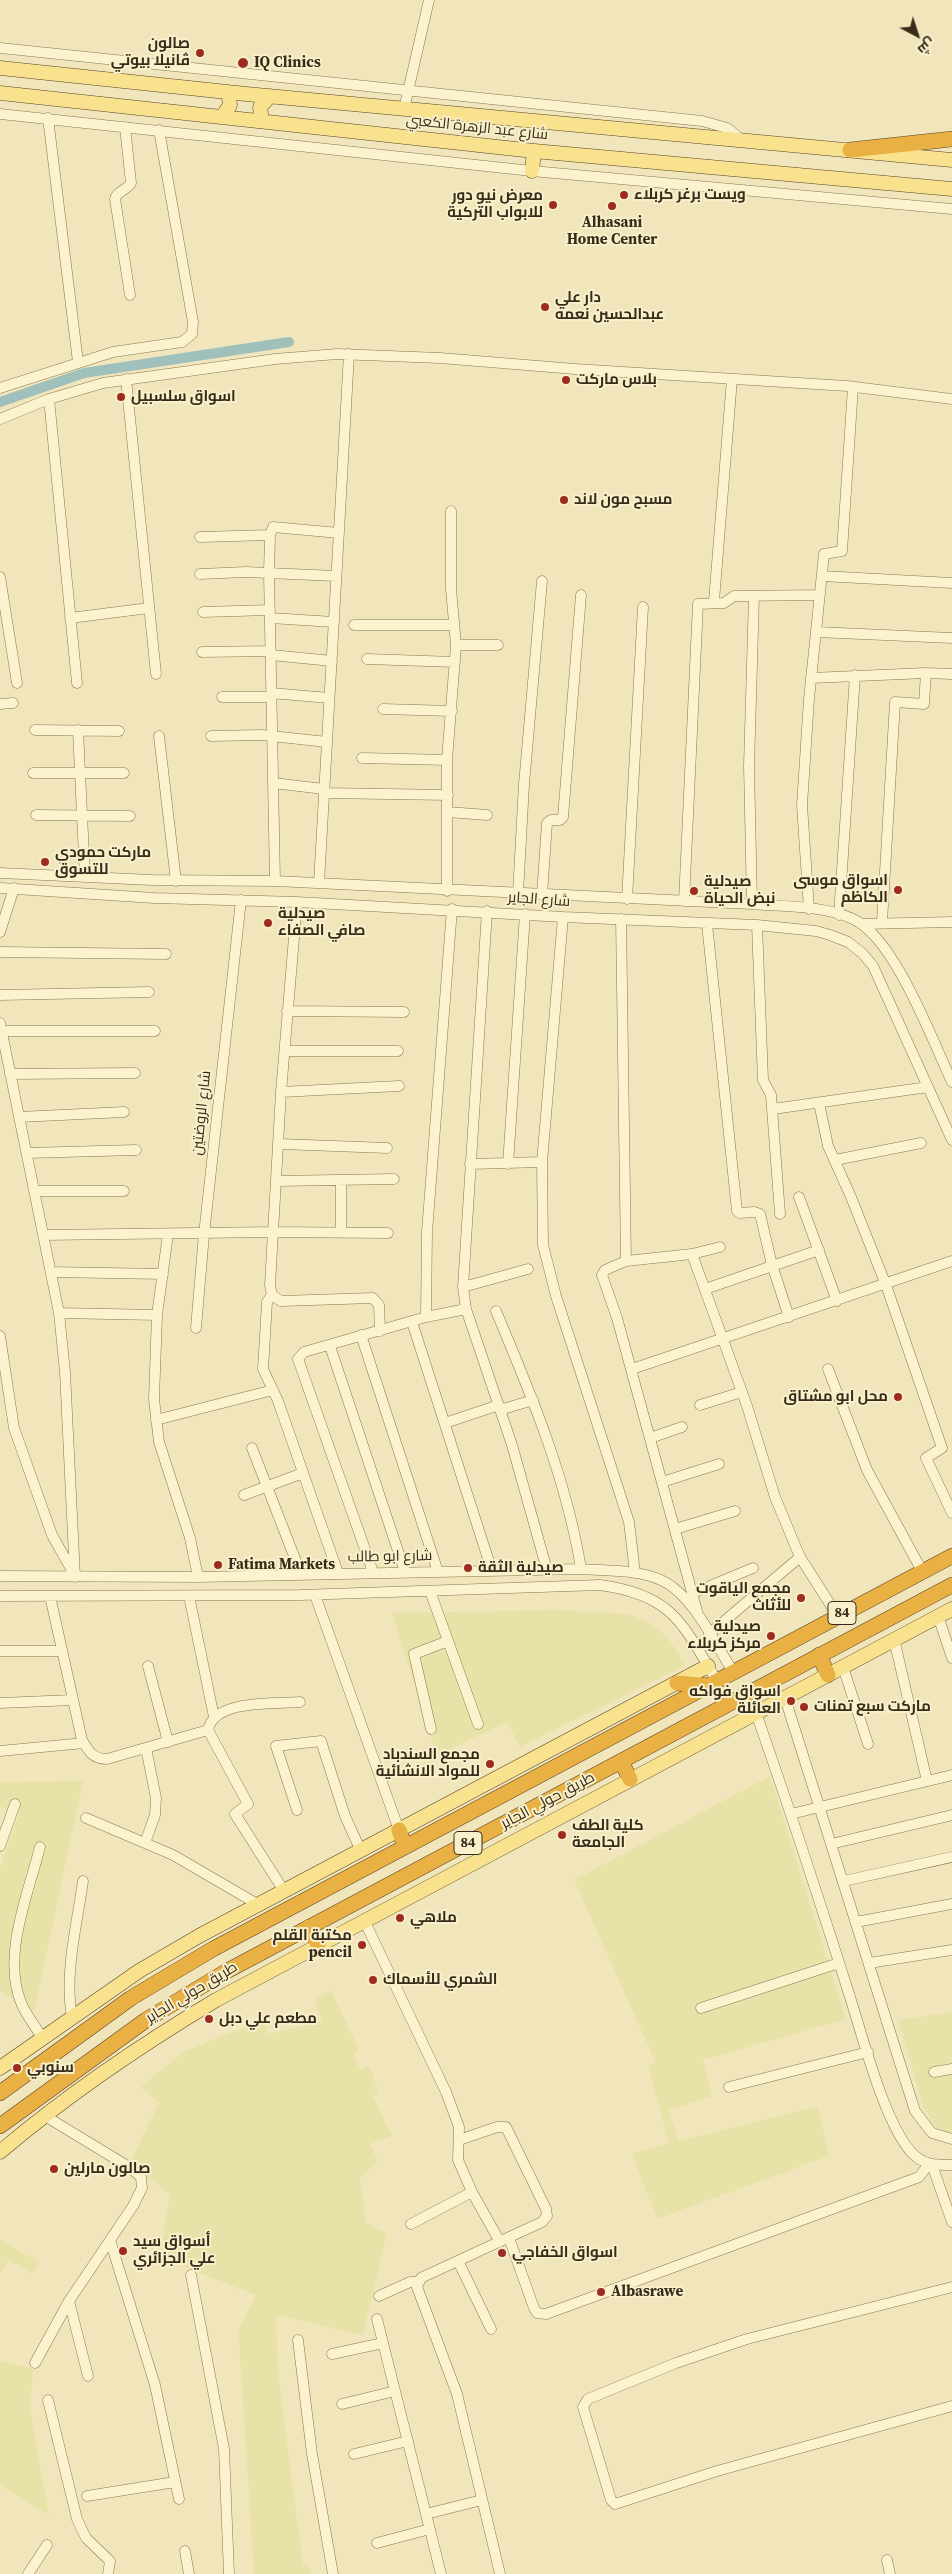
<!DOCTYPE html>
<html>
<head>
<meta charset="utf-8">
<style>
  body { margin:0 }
  #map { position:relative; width:952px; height:2574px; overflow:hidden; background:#f1e6bb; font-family:"Source Serif 4",Cairo,serif }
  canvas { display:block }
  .north { position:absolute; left:892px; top:10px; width:50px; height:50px; -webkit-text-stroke:4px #f8efcb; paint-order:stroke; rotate:140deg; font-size:14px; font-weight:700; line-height:20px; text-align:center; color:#372b1a }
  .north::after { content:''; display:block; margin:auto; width:18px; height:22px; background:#372b1a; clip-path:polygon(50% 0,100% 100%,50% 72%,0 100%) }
</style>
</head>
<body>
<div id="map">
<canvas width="952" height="2574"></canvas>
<div class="north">ش</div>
</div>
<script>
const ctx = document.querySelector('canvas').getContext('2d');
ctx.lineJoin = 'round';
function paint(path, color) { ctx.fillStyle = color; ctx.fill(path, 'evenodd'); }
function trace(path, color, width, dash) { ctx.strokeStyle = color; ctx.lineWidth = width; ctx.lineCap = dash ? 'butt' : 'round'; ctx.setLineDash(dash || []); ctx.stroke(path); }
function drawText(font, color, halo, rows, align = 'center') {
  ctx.font = font + ' "Source Serif 4",Cairo,serif'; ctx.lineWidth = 4; ctx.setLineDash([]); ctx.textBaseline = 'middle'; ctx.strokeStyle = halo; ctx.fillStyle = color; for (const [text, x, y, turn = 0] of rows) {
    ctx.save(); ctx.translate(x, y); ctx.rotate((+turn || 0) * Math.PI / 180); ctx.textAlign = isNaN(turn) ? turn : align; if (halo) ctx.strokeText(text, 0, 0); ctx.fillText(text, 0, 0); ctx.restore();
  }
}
const farmland = new Path2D(`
  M559 1610 629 1614 651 1624 668 1638 686 1665 520 1747 507 1722 437 1755 392 1613Z
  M770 1776 846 2019 703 2060 712 2097 668 2110 679 2141 818 2106 829 2156 657 2219 632 2154 669 2143 648 2065 656 2063 574 1880Z
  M83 1781 34 2012 0 1991V1868L19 1814 0 1806V1782Z
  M331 1991 359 2049 353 2056 361 2070 369 2065 378 2091 373 2096 392 2136 370 2144 378 2161 360 2178 366 2223 387 2233 363 2335 276 2315 278 2373 303 2565H310L311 2574H254L239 2341V2329L256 2295 159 2257 170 2194 130 2163 159 2103 141 2087 183 2052 263 2020 268 2034 322 2021 314 1999Z
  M952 2012V2139L946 2138 935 2125 924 2108 898 2020Z
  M0 2240 39 2262 32 2273 9 2260 0 2273Z
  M0 2360 33 2369 30 2409 49 2515 0 2485Z`);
const canal = new Path2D(`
  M0 402 84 373 289 342`);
const minor = new Path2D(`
  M0 48 702 121 727 128 743 141
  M404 109 429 0
  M0 114 532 171 952 209
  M48 118 78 362
  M125 127 131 183C127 190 116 192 115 199L130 295
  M126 379 156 674
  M0 388 113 352 182 342 192 334 193 322 159 130
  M49 399 77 683
  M0 419 49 399 103 383 275 359 337 354 440 358 575 369 847 386 952 399
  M451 511V589L456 645
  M200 537 270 535
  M200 574 246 572 336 576
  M822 576 952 583
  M0 577 17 683
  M714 601 732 379
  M203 612 270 610
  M70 618 149 608
  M270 618 334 622
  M354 625H454
  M816 632 952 638
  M202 652 271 651
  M271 655 332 661
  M367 659 455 662
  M811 678 926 673 952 674
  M271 693 329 698
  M222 697H271
  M0 704 13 703
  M383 709 452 711
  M35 730 119 731
  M78 730 85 877
  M159 736 176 881
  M211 736 262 735 327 742
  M362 758 447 760
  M33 773H124
  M273 783 324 789
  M324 793 448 795
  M448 812 487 815
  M36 815 130 816
  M0 873 152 880 275 881 752 904C784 907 823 905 853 919 895 938 932 1040 952 1082
  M275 881 269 573 270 535 273 527 339 533
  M319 883 349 354
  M0 888 154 898 297 902 563 917 757 925 816 931 830 935 848 942 862 953 873 966 952 1140
  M447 891V760L456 645H498
  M518 894 524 784 542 581
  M542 895 547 823 551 820H560L563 817 581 595
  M627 899 643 607
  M684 901 698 604 724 603 734 596 820 595
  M297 902 281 1092 270 1285 272 1295 281 1301 373 1298 379 1305 380 1331
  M752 904 749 766 754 596
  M809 909 802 805 809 699 824 554 842 551 853 387
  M487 911 463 1287 466 1309 512 1445 547 1570
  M839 915 855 675
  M563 917 542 1162 543 1245 556 1296 629 1522 635 1573
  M621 919 626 1261 605 1270 602 1275 617 1318 697 1611
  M882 922 895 702 924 704 926 673
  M707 924 737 1211 740 1213 754 1212 760 1214 772 1265 789 1317
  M863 924 952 922
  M757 925 763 1080 771 1095 780 1214
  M0 932 14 888
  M0 952 166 954
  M0 995 149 992
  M287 1011 404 1012
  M0 1023 59 1313 65 1372 75 1577
  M2 1031H155
  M285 1051H398
  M10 1074 135 1073
  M281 1092 399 1086
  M819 1103 828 1146 851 1197 886 1285 942 1448 926 1458 952 1513
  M773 1109 928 1087
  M19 1117 124 1112
  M280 1144 387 1148
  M27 1153 136 1150
  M835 1160 921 1143
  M470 1164 542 1162
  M508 1164 525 914
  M277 1181 394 1179
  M341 1182V1233
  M34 1191H124
  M799 1197 837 1301
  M168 1234 157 1315 154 1399 159 1442 190 1538 198 1577
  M43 1235 274 1232 388 1233
  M692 1254 747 1406 775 1497 800 1557 837 1615
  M626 1261 692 1254 720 1247
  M51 1272 163 1274
  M463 1287 528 1269
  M705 1289 819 1250
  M272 1295 267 1302 263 1369 278 1401 338 1573
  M496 1311C531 1394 567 1480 581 1569
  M59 1313 157 1315
  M426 1317 466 1309
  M412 1322 492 1571
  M196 1328 204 1234 241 900
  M361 1335 438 1572
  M0 1336 14 1428 52 1535 74 1574
  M330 1346 405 1572
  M632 1369 952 1261
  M828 1369 867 1470 922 1571
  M700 1405 742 1392
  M500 1410 533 1400
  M156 1420 273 1390
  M445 1423 499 1405
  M650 1438 682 1427
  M252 1448 301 1574
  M662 1482 719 1464
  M244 1495 303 1473
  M675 1529 735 1511
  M373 1572 298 1359 304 1352 426 1317 427 1232 452 909
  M0 1576 198 1577 581 1569C607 1571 636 1569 661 1580 692 1594 716 1644 733 1672
  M430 1591 478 1724
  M693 1593 753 1568
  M315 1595 399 1830
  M0 1596 300 1595 600 1585C673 1595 682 1623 717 1681
  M50 1596 82 1740C89 1752 93 1759 107 1759L208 1730 248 1804 235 1814 284 1891
  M189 1596 214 1717
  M938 1616 952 1658
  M709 1634 800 1557
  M894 1639 927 1781
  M0 1651H62
  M148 1666 168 1742
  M843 1667 868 1744
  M785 1698 915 2111 932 2133 952 2139
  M0 1703 73 1700
  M756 1713C789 1807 820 1902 850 1997 863 2038 884 2121 911 2152 923 2165 935 2165 952 2165
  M431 1729 414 1654 448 1641
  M208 1730C214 1699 275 1704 300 1702
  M0 1751 84 1743
  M297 1810 276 1746 321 1741 345 1816 360 1849
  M791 1814 952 1775
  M86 1818 173 1855 259 1905
  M145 1843 155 1815 156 1798 146 1748
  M831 1844 952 1815
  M0 1846 15 1804
  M40 1847C28 1895 1 1957 22 2005 27 2016 36 2027 42 2038
  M844 1881 952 1857
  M364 1920 446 2092 459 2127 458 2160 472 2192 500 2242
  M856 1922 952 1904
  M869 1963 952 1950
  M701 2008 839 1963
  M72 2017C64 1973 77 1925 83 1881
  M934 2072 952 2069
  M729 2087 868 2052
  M459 2140 497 2127H506L546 2209 547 2216 542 2222 425 2276 421 2278 417 2287 457 2394 500 2574
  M932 2165 952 2222
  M411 2224 472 2192
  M509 2238 534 2308 537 2313 546 2314 919 2177 929 2164
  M110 2240 155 2385 179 2499
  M458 2261 491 2329
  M191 2275 224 2449 229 2574
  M952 2287 747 2339 676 2363 588 2399 583 2407 611 2500 615 2504 717 2471 952 2406
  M379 2296 410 2282H418
  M69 2301 88 2376
  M377 2319 441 2574
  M298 2340 312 2454 333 2574
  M332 2354 383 2343
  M35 2363 69 2301 133 2206 142 2188 141 2177 129 2167 45 2116
  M48 2400 77 2519 86 2538 110 2561 108 2574
  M342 2404 395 2391
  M354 2454 408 2441
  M87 2496 175 2482
  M426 2514 482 2500
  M377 2543 430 2529
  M185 2551 189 2574
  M887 2560 890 2574
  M28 2574 47 2545`);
const major = new Path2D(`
  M0 68 246 94 952 160
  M0 93 534 151 952 189
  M222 117 230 105 228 92
  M262 121 260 107 270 96
  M532 171 534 151
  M0 2068 139 1971 199 1936 708 1666
  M0 2152C67 2095 141 2045 216 2000L952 1609`);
const highway = new Path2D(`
  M850 150 952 139
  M819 1655 828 1675
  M677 1683 709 1686
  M621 1761 630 1779
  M399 1830 405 1847
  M309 1927 318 1944
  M0 2093 131 1998 213 1949 952 1556
  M0 2126 146 2020 227 1971 952 1585`);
const markers = [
  [200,53,5,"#9d2b1f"],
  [243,63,6,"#9d2b1f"],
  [624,195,5,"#9d2b1f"],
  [553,205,5,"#9d2b1f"],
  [612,206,5,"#9d2b1f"],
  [545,307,5,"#9d2b1f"],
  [566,380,5,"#9d2b1f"],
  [121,397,5,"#9d2b1f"],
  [564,500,5,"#9d2b1f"],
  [45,862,5,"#9d2b1f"],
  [898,890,5,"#9d2b1f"],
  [694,891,5,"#9d2b1f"],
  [268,923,5,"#9d2b1f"],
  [898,1397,5,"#9d2b1f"],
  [218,1565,5,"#9d2b1f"],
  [468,1568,5,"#9d2b1f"],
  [801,1598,5,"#9d2b1f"],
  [771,1636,5,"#9d2b1f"],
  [791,1701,5,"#9d2b1f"],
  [804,1707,5,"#9d2b1f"],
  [490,1764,5,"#9d2b1f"],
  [562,1835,5,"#9d2b1f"],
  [400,1918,5,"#9d2b1f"],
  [362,1945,5,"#9d2b1f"],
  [373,1980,5,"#9d2b1f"],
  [209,2019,5,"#9d2b1f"],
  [17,2068,5,"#9d2b1f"],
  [54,2169,5,"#9d2b1f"],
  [123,2251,5,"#9d2b1f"],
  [502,2253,5,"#9d2b1f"],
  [601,2292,5,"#9d2b1f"]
];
const shields = [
  [842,1613,28],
  [468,1843,28]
];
const shieldNames = [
  ["84",842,1613],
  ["84",468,1843]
];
const poiNames = [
  ["صالون",190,44,"right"],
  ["ڤانيلا بيوتي",190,61,"right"],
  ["IQ Clinics",254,63],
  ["ويست برغر كربلاء",634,195],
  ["معرض نيو دور",543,196,"right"],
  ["للابواب التركية",543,213,"right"],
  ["Alhasani",612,223,"center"],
  ["Home Center",612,240,"center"],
  ["دار علي",555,298],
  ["عبدالحسين نعمه",555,315],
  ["بلاس ماركت",576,380],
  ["اسواق سلسبيل",131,397],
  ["مسبح مون لاند",574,500],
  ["ماركت حمودي",55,853],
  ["للتسوق",55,870],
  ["اسواق موسى",888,881,"right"],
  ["الكاظم",888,898,"right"],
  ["صيدلية",704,882],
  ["نبض الحياة",704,899],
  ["صيدلية",278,914],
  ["صافي الصفاء",278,931],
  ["محل ابو مشتاق",888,1397,"right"],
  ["Fatima Markets",228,1565],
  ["صيدلية الثقة",478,1568],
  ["مجمع الياقوت",791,1589,"right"],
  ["للأثاث",791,1606,"right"],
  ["صيدلية",761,1627,"right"],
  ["مركز كربلاء",761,1644,"right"],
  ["اسواق فواكه",781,1692,"right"],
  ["العائلة",781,1709,"right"],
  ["ماركت سبع تمنات",814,1707],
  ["مجمع السندباد",480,1755,"right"],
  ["للمواد الانشائية",480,1772,"right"],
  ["كلية الطف",572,1826],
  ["الجامعة",572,1843],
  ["ملاهي",410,1918],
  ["مكتبة القلم",352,1936,"right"],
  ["pencil",352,1953,"right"],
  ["الشمري للأسماك",383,1980],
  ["مطعم علي دبل",219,2019],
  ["سنوبي",27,2068],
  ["صالون مارلين",64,2169],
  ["أسواق سيد",133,2242],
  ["علي الجزائري",133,2259],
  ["اسواق الخفاجي",512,2253],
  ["Albasrawe",611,2292]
];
const streetNames = [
  ["شارع عبد الزهرة الكعبي",477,128,6],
  ["شارع الجاير",539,900,4],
  ["شارع الروضتين",202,1113,-84],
  ["شارع ابو طالب",390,1557,-1],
  ["طريق حولي الجاير",548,1801,-28],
  ["طريق حولي الجاير",192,1993,-31]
];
paint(farmland, '#e7e3a8');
trace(canal, '#a0c1bb', 10);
trace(minor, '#897554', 11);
trace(major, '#564229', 15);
trace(highway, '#564229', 16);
trace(minor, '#fbf2ce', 10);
trace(major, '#f9e28e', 14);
trace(highway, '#e9b043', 15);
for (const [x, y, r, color] of markers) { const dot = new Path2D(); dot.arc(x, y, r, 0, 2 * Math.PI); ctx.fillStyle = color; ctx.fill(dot); trace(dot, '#f8efcb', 2); }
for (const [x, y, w] of shields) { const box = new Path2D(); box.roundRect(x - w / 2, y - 11.5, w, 23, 4); ctx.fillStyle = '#f8efcb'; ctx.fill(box); trace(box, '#372b1a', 1); }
drawText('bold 14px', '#372b1a', null, shieldNames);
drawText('bold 15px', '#372b1a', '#f8efcb', poiNames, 'left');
drawText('15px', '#372b1a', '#f8efcb', streetNames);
</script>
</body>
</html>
